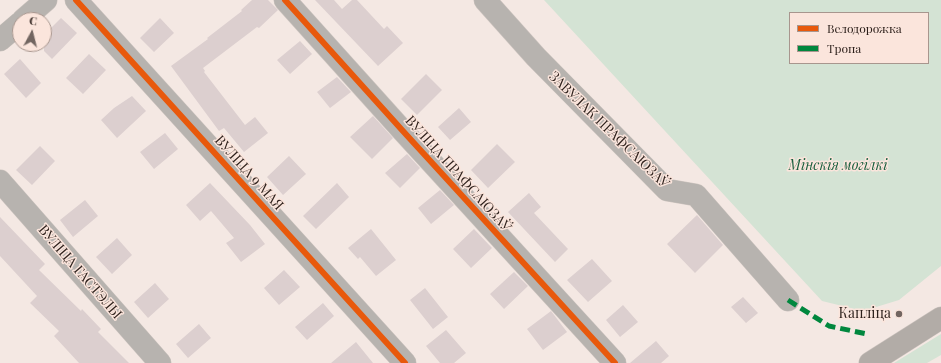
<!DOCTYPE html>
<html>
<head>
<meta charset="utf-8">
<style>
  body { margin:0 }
  #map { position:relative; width:941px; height:363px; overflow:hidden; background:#f4e8e3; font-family:"Playfair Display",serif }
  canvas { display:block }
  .legend { position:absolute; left:789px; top:12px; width:140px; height:52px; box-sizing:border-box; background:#fbe5dc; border:1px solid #a8968e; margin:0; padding:5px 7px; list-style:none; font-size:12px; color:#2c1f1a }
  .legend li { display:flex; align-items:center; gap:8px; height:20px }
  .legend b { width:20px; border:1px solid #a8968e }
  .north { position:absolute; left:12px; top:12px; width:40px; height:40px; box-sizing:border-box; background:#fbe5dc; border:1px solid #a8968e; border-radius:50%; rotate:7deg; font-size:11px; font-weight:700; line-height:16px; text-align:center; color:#2c1f1a }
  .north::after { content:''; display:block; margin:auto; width:14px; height:18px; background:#726560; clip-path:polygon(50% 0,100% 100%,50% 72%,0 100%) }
</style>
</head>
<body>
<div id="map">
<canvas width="941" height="363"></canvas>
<ul class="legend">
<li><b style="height:5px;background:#e8590c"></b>Велодорожка</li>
<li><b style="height:5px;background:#00873e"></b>Тропа</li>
</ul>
<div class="north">С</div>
</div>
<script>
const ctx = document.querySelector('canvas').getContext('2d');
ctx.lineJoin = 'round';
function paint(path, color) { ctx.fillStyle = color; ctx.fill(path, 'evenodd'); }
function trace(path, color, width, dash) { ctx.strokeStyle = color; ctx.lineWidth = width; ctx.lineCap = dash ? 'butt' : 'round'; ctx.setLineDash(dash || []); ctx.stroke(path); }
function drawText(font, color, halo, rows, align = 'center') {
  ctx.font = font + ' "Playfair Display",serif'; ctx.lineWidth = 3; ctx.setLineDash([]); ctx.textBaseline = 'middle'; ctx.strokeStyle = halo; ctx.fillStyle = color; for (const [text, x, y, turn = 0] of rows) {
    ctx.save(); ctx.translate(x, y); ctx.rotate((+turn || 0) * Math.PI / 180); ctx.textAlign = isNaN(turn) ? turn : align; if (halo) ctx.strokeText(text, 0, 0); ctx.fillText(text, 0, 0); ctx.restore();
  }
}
const green = new Path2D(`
  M544 0H941V266L899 300 863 311 822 301ZM790 13H928V63H790Z
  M941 334V355L927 363H894Z`);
const building = new Path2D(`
  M252 0H268L278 10 259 28 257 27 203 68 205 71 204 72 245 125 255 117 268 133 244 152 224 128 219 131 171 66 208 39 207 38 242 11 241 10Z
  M315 0H334L342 9 352 0H357L384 29 387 26 403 43 378 66Z
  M61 18 77 33 52 59 44 51V35Z
  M160 18 174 33 154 52 140 38Z
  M300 41 312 54 290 74 277 60Z
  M89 54 106 70 83 94 66 78Z
  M20 59 41 83 26 98 4 74Z
  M426 74 442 90 417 115 401 99Z
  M337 77 351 92 330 108 317 92Z
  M132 96 146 111 117 138 101 120 114 108Z
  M459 108 471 122 450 140 438 127Z
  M373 116 393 138 372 159 350 137Z
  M165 133 178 149 154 169 140 152Z
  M497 144 515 162 488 188 471 170Z
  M40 146 55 161 32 185 16 170Z
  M407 154 420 168 400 188 385 173Z
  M289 156 306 174 283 195 267 177Z
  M210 183 250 225 265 244 241 262 226 243 234 238 211 211 200 221 186 205Z
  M337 183 349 197 316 229 303 216Z
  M440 190 454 205 431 224 418 208Z
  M529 193 541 207 534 213 568 249 555 262 508 212Z
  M85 200 98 216 73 237 60 220Z
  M697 215 723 245 695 273 667 244Z
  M0 217 45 264 39 270 81 311 82 309 101 329 98 332 129 363H79L54 336 59 331 30 303 37 296 0 256Z
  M371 229 396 260 376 276 360 257 358 259 348 248Z
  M474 229 492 248 471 268 453 249Z
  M117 238 132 255 112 274 96 257Z
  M592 259 612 281 588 302 567 280Z
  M284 270 300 287 279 305 264 288Z
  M514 272 528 286 504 309 490 294Z
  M155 283 169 299 148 318 134 302Z
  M425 288 448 317 433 329 410 300Z
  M743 297 758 313 746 323 731 307Z
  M323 303 334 316 307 340 295 327Z
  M623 305 638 322 620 337 606 320Z
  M551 311 567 332 543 350 527 329Z
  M199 324 211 338 188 358 176 344Z
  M446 330 466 353 454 363H440L426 346Z
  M656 341 669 356 661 363H630Z
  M356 342 373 363H331Z`);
const minor = new Path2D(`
  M76 0 405 363
  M285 0 402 130 615 363
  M485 0 536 57 667 190 696 195 788 300
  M23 20 46 0
  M0 40 20 23
  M0 181 160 363`);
const major = new Path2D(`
  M870 363 941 318`);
const quiet = new Path2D(`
  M788 300 829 326 867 334`);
const cycleway = new Path2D(`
  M76 0 405 363
  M285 0 402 130 615 363`);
const markers = [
  [899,314,4,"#726560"]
];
const streetNames = [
  ["ЗАВУЛАК ПРАФСАЮЗАЎ",609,130,44],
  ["ВУЛІЦА 9 МАЯ",249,173,48],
  ["ВУЛІЦА ПРАФСАЮЗАЎ",458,174,48],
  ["ВУЛІЦА ГАСТЭЛЫ",80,272,49]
];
const parkNames = [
  ["Мінскія могілкі",838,166]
];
const poiNames = [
  ["Капліца",891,314]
];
paint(green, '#d4e3d4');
paint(building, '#dccfcf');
trace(minor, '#cec5c0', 23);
trace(major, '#cec5c0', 23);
trace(minor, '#b7b3af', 22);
trace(major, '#b2aca7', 22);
trace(quiet, '#00873e', 5, [10, 5]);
trace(cycleway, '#e8590c', 6);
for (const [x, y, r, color] of markers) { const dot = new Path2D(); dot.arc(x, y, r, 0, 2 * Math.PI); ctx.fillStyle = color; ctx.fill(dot); trace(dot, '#fbe5dc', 1.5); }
drawText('14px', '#2c1f1a', '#fbe5dc', streetNames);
drawText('italic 14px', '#195f3d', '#fbe5dc', parkNames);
drawText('14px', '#2c1f1a', '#fbe5dc', poiNames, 'right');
</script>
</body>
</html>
